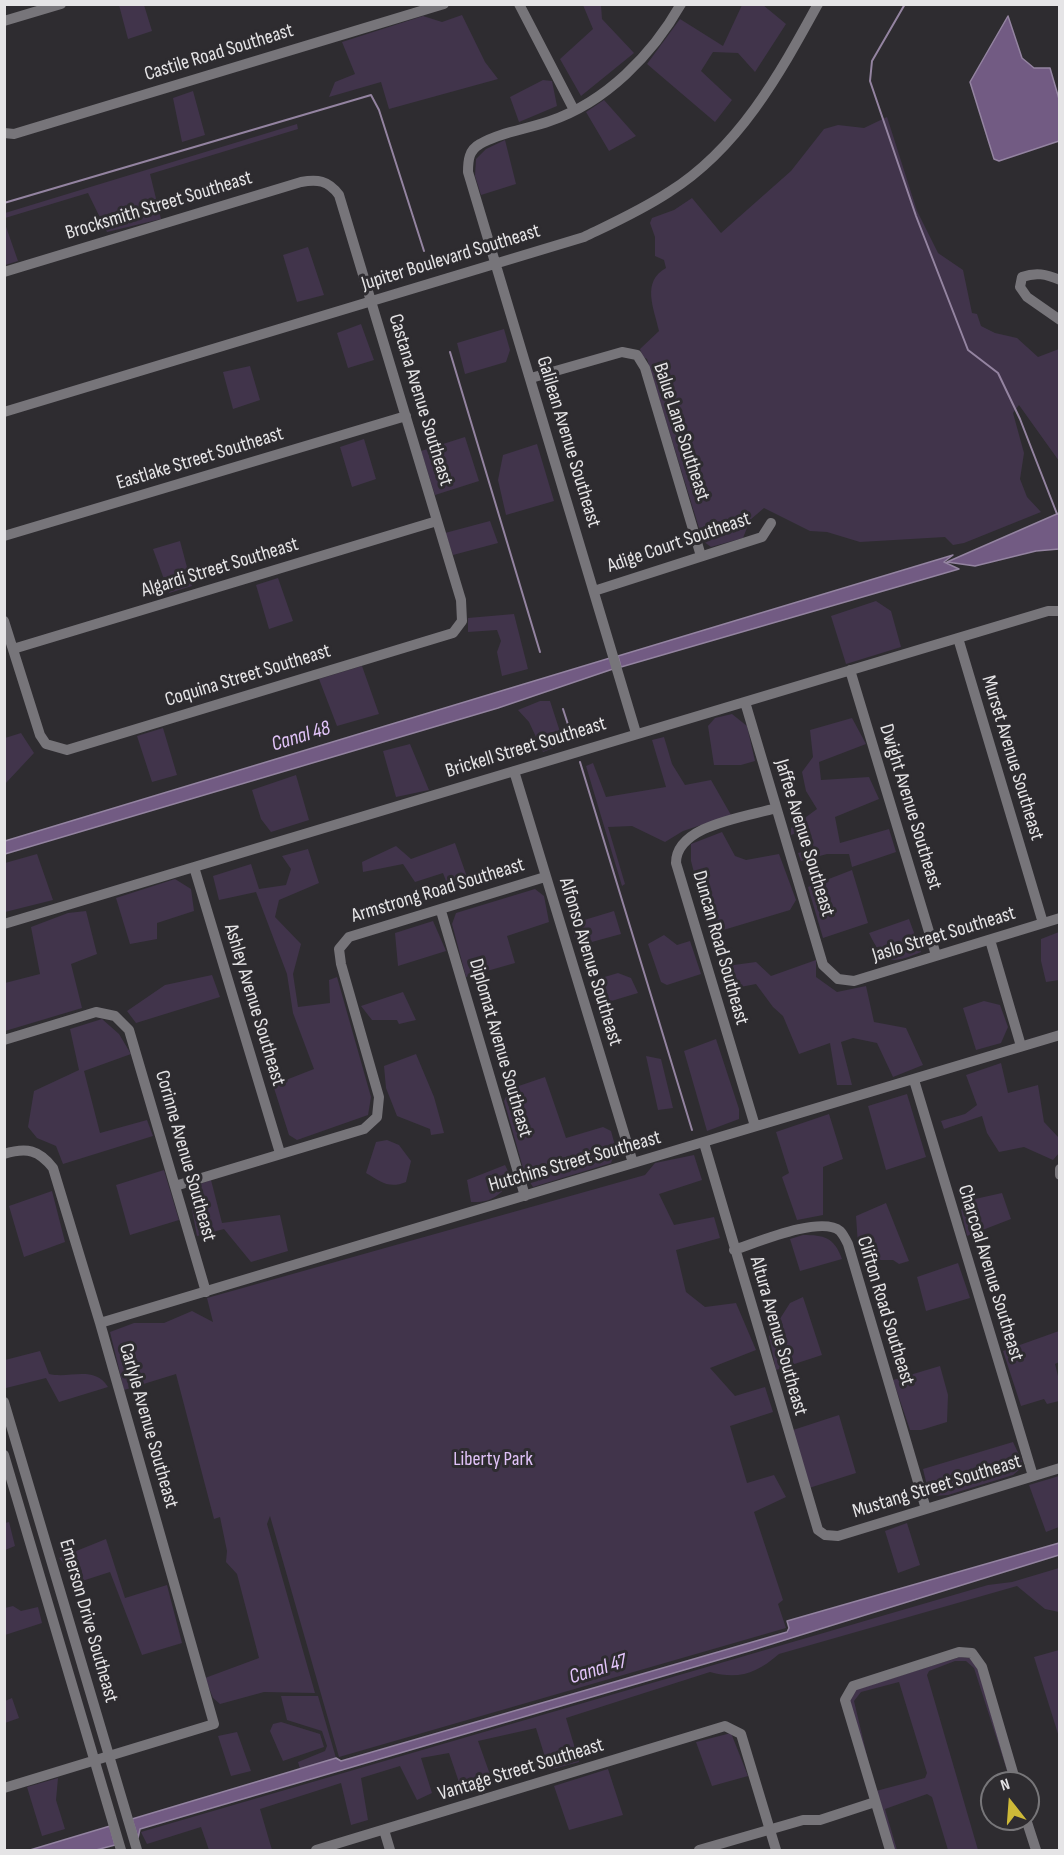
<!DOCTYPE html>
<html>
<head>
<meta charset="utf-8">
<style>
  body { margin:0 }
  #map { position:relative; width:1064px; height:1855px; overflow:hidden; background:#2e2c30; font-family:"Sofia Sans Condensed",sans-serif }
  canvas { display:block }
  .frame { position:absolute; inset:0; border:6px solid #e5e4e6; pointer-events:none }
  .north { position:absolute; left:980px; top:1771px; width:60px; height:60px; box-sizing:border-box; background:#2e2c30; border:2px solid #777679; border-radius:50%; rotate:343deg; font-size:16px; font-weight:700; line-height:24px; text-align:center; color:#e5e4e6 }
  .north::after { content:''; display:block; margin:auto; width:21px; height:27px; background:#cdb938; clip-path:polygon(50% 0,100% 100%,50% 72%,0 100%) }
</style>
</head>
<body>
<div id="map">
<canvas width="1064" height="1855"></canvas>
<div class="frame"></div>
<div class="north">N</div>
</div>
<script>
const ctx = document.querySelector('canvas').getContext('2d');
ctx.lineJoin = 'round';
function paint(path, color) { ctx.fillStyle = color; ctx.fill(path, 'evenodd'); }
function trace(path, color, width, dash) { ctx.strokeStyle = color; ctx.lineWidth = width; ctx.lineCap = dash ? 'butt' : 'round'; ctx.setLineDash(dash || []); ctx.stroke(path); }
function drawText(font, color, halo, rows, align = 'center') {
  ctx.font = font + ' "Sofia Sans Condensed",sans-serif'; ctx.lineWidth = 6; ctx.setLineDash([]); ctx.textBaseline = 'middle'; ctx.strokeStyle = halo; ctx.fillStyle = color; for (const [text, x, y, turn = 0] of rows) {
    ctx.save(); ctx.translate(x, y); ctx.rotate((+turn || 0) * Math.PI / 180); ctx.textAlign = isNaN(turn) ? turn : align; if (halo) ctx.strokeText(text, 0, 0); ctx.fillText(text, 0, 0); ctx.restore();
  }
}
const green = new Path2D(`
  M119 5H144L152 31 128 39Z
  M583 5H601L602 19 634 53 581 96 560 59 593 29Z
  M742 5H763L786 24 755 72 738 53 713 52 701 71 732 100 715 122 647 64 680 19 723 46Z
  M462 15 485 62 498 79 389 109 381 82 329 97 335 82 355 74 342 42 423 16 442 22Z
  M543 80 552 81 557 106 519 122 510 97Z
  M193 91 205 135 182 142 173 98Z
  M604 100 636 136 609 151 586 112Z
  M887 117 917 211 938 253 963 270 972 313 977 314 981 326 995 333 1017 338 1038 357 1059 349V461L1019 405 1013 413 1024 453 1020 479 1027 497 1041 512 964 543 953 545 945 537 860 542 827 532 810 531 764 508 750 520 743 538 711 547 703 541 647 359 643 357 640 349 659 331C654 308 641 282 666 268L664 260 655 256V237L650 223 652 218 674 210 692 198 721 233 791 171 824 129 838 125 864 128Z
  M297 124 298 129 150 174 161 219 107 232 88 193 5 218V213Z
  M505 140 516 184 481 195 475 176 476 159 486 149Z
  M4 221 18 261 5 265H4Z
  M308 247 324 295 297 302 283 255Z
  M361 324 374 360 348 368 337 333Z
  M504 329 510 350 506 362 465 374 457 343Z
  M250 366 260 400 233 409 223 372Z
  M465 437 479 481 435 495 421 451Z
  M364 439 376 479 352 487 340 447Z
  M537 444 554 501 506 515 498 480 503 455Z
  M490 521 498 543 453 555 445 533Z
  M180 541 192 586 169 593 153 549Z
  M278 578 293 621 269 629 256 585Z
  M876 601 891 611 901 647 846 664 831 616Z
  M514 614 528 669 502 676 497 652 501 641 497 630 468 632V618Z
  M362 666 379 714 337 726 319 679Z
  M540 701H550L564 744 543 752 529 722 518 710Z
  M732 714 747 726 755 761 741 765H714L708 726 715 718Z
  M852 718 866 744 819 762 821 780 869 777 879 799 835 817 840 843 889 829 896 852 852 867 849 854H827L801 861 798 853 814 849 809 828 791 835V828L817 809 806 791 802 772 813 757 810 730Z
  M163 728 177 775 152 782 137 736Z
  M21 733 34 753 5 784V738Z
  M664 737 672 764 685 785 711 780 731 815 683 831 665 842 632 826 608 827 625 884 622 886 586 766 593 763 606 797 666 787 652 740Z
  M410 744 429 790 396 797 383 751Z
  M296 775 309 820 271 832 261 819 252 790Z
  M722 832 735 856 746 860 779 854 796 900 790 910 710 934 691 861V844Z
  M455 843 467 877 463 885 449 889 443 873 415 882 403 864 363 872 362 862 396 846 411 859Z
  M308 849 319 883 279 900 275 917 301 944 293 974 298 1007 330 1003 329 980 337 977 371 1097 368 1115 297 1140 289 1135 273 1085 314 1069 293 1013 287 974 256 892 219 900 213 876 251 864 259 889 286 885 291 869 282 856Z
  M37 854 53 900 5 912V863Z
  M852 870 868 923 823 938 808 887Z
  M175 879 191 889 194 911 157 923V939L130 944 116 898Z
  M535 889 544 896 549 922 507 936 515 963 466 977 452 924 456 913Z
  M86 911 97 954 71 964 82 1008 5 1031V983L40 974 31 927 68 913Z
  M614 911 621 934 577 946 571 924Z
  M909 919 921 952C890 965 884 964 869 933Z
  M433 921 446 951 398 966 395 933Z
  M1059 932V980L1046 982 1041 961V939Z
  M664 935 677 945 690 941 701 974 667 985 661 982 648 944Z
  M816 960V977L837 992 866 986 874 1022 906 1028 923 1065 893 1077 877 1043 853 1038 841 1042 852 1085H837L830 1043 799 1054 783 1016 773 1007 756 984 730 989 719 967 756 962 771 976Z
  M618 973 631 978 638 993 598 1005 591 981Z
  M212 975 220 997 136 1023 127 1011 165 985Z
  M403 992 416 1020 399 1024 397 1020H372L361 1006Z
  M984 1001 1000 1005 1008 1027 1001 1043 976 1050 963 1008Z
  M102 1019 119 1034 131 1054 84 1071 100 1133 147 1120 153 1136 63 1164 56 1146 37 1138 28 1127 34 1091 79 1070 70 1029Z
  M716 1039 739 1109V1119L707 1131 684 1051Z
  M416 1054 434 1097 444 1133 431 1135 430 1129 397 1116 386 1088 384 1066Z
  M646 1056 661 1059 673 1108 658 1110Z
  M1001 1063 1008 1093 1038 1085 1044 1122 1059 1138V1153L1053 1160 1024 1147 999 1152 987 1133 982 1116 944 1129 941 1121 965 1114 977 1105 966 1075Z
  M545 1077 566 1138 603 1127 611 1131 616 1149 611 1163 533 1187 525 1175 504 1101 510 1089Z
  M907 1094 926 1157 886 1170 868 1106Z
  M829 1114 843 1159 823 1167V1215L797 1220 782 1177 789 1173 776 1132Z
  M387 1140 399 1145 411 1161 406 1182C389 1189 381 1182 366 1173L376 1142Z
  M694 1155 702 1180 659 1194 674 1225 714 1217 720 1238 676 1250 686 1292 705 1307 736 1303 756 1350 710 1368 735 1396 765 1387 773 1412 730 1426 747 1483 774 1475 786 1497 754 1512 783 1600 778 1604 786 1628 339 1757 270 1516 267 1524 315 1693 264 1692 220 1704 213 1698 205 1678 259 1658 237 1574 226 1562 227 1551 220 1517 214 1519 176 1374 124 1390 110 1332 134 1323H164L192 1311 213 1322 207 1298 645 1175 655 1163Z
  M505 1165 512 1179C500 1196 491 1203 471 1202L467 1180Z
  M164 1170 179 1220 130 1235 116 1185Z
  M211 1180 222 1223 280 1215 288 1251 251 1262 224 1229 197 1236 190 1199 195 1186Z
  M52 1191 65 1242 24 1257 9 1206Z
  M1002 1193 1011 1219 967 1236 961 1210 966 1201Z
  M886 1203 909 1261 899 1264 893 1260H871L858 1245 856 1216Z
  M803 1235C824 1235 834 1237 842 1259L800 1271 790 1239Z
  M958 1263 970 1298 926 1311 917 1277Z
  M803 1297 822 1355 776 1370 769 1336 790 1303Z
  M1059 1331V1362L1055 1364 1059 1380V1401L1047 1404 1044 1399 1021 1406 1003 1351Z
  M40 1351 49 1374C70 1379 94 1365 108 1387L59 1402 46 1378 6 1388 5 1360Z
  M940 1366 948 1395 947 1422 921 1430H910L893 1380Z
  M839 1415 856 1473 809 1488 793 1430Z
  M1013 1442 1022 1461 1020 1469 1013 1475 948 1495 933 1496 927 1486 923 1469Z
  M1059 1476V1527L1046 1532 1029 1485Z
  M9 1522 15 1546 5 1550V1523Z
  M907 1523 920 1565 898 1573 885 1531Z
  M106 1539 125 1598 167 1585 182 1643 142 1655 110 1572 79 1582 59 1558Z
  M1059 1568V1612L1045 1609 1017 1586 779 1654C757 1673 739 1680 710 1672L566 1718 579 1762 549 1770 536 1728 478 1741 492 1780 480 1790 462 1791 449 1753 421 1758 432 1793 417 1800 400 1766 361 1778 368 1820 351 1825 341 1783 260 1809 272 1850H209L201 1827 147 1844 141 1832 988 1585 1012 1582Z
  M13 1606 21 1611 38 1607 42 1623 5 1635V1608Z
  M1059 1650H1060L1059 1737 1034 1657Z
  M960 1657 970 1658 978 1669 1011 1783 974 1668 966 1661H955L929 1671 927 1675 978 1850H948L932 1797 927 1794 885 1809 897 1850H894L876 1791 925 1778 927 1773 899 1682 861 1692 854 1701 872 1777 849 1701 855 1690Z
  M281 1696H318L336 1758 300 1769 298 1762 325 1751 327 1746 322 1731 287 1720Z
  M12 1698 19 1718 5 1723V1701Z
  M281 1722 320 1734 324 1747 283 1761 270 1731 273 1724Z
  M237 1732 251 1771 231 1776 218 1736Z
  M731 1733 748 1776 712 1786 696 1742Z
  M608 1769 623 1815 569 1830 554 1786Z
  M58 1778 56 1800 65 1829 42 1836 27 1787Z`);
const water = new Path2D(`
  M1008 16 1022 58 1034 68H1050L1059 99V141L999 161 994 159 970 82Z
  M1059 513V549L1036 551 975 566 947 562Z
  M953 555 944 562 959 569 621 667 618 656Z
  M610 658 613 669 498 708 5 854V841Z
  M1059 1543V1555L749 1651 140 1829 138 1838 132 1819 336 1758 341 1761 787 1632 789 1628 787 1621Z
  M110 1826 115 1845 96 1850H30Z`);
const stream = new Path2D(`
  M905 4 872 61 870 81 916 216 968 350 998 373 1020 419 1057 514
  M4 203 371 95 379 110 424 251
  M450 352 540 652
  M563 709 573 740
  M580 762 692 1130`);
const minor = new Path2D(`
  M519 4 574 110
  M4 21 61 4
  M4 133 14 134 444 4
  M4 272 301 182C317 179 328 180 339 195L461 600 462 621 453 633 67 750 46 744 40 735 4 621
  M1060 280C1046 274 1036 272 1022 277L1020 287 1027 297 1060 320
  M531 378 622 352 637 355 645 368 701 556
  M4 412 584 237C613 223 642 210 669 192 739 148 779 75 818 4
  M4 536 406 416
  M594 591 762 537 771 523
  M958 638 1043 923
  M13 649 437 521
  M850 670 936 955
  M745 702 823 965 838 979 854 981 1060 918
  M636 733 468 172C468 160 469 150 480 144 500 132 528 129 550 121 606 102 652 55 681 4
  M514 771 633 1163
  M194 867 280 1153
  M441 911 525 1196
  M4 924 1048 611H1060
  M990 940 1021 1046
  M4 1040 96 1012 115 1016 129 1030 206 1292
  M914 1080 1033 1476
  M755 1126 676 863C676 825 746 817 776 808
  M704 1143 818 1530 825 1535 838 1536 1060 1468
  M4 1154C27 1147 39 1150 53 1168L100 1323 214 1724 4 1788
  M1060 1169V1175
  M175 1186 364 1129 377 1117 379 1097 341 964 339 949 349 937 545 877
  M734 1250C756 1243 821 1215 840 1231 843 1234 846 1240 848 1244L926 1509
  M100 1323 1060 1035
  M4 1402 137 1850
  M4 1455 121 1850
  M1026 1819 1036 1850
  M384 1830 390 1850
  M316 1850 725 1726 741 1734 776 1850
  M699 1850 803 1820H820L875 1802
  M890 1850 845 1700 853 1686 959 1652 972 1653 982 1667 1016 1783`);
const streetNames = [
  ["Castile Road Southeast",219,53,-17],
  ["Brocksmith Street Southeast",159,206,-17],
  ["Jupiter Boulevard Southeast",451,258,-17],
  ["Castana Avenue Southeast",420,400,73],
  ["Balue Lane Southeast",681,432,72],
  ["Galilean Avenue Southeast",568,442,73],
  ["Eastlake Street Southeast",200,459,-17],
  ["Adige Court Southeast",679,543,-19],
  ["Algardi Street Southeast",220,568,-17],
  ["Coquina Street Southeast",248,676,-17],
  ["Brickell Street Southeast",526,748,-17],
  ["Murset Avenue Southeast",1012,758,73],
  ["Dwight Avenue Southeast",910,807,73],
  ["Jaffee Avenue Southeast",804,838,73],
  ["Armstrong Road Southeast",438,891,-17],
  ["Jaslo Street Southeast",944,935,-17],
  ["Duncan Road Southeast",720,948,74],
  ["Alfonso Avenue Southeast",590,962,73],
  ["Ashley Avenue Southeast",254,1005,73],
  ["Diplomat Avenue Southeast",500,1048,74],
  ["Corinne Avenue Southeast",185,1156,74],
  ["Hutchins Street Southeast",575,1162,-16],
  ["Charcoal Avenue Southeast",990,1273,73],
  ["Clifton Road Southeast",885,1311,73],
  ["Altura Avenue Southeast",778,1336,74],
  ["Carlyle Avenue Southeast",148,1426,74],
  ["Mustang Street Southeast",937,1487,-17],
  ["Emerson Drive Southeast",88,1621,74],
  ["Vantage Street Southeast",521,1770,-17]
];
const parkNames = [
  ["Liberty Park",493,1460]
];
const waterNames = [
  ["Canal 48",301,737,-17],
  ["Canal 47",598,1670,-17]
];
paint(green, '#41344b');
paint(water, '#725b83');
trace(water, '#9484a1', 1.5);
trace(stream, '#9484a1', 2);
trace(minor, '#77757a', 10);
drawText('20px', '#e5e4e6', '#2e2c30', streetNames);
drawText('20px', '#e0c2f7', '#2e2c30', parkNames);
drawText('italic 21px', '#e2c4f9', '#2e2c30', waterNames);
</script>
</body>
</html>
